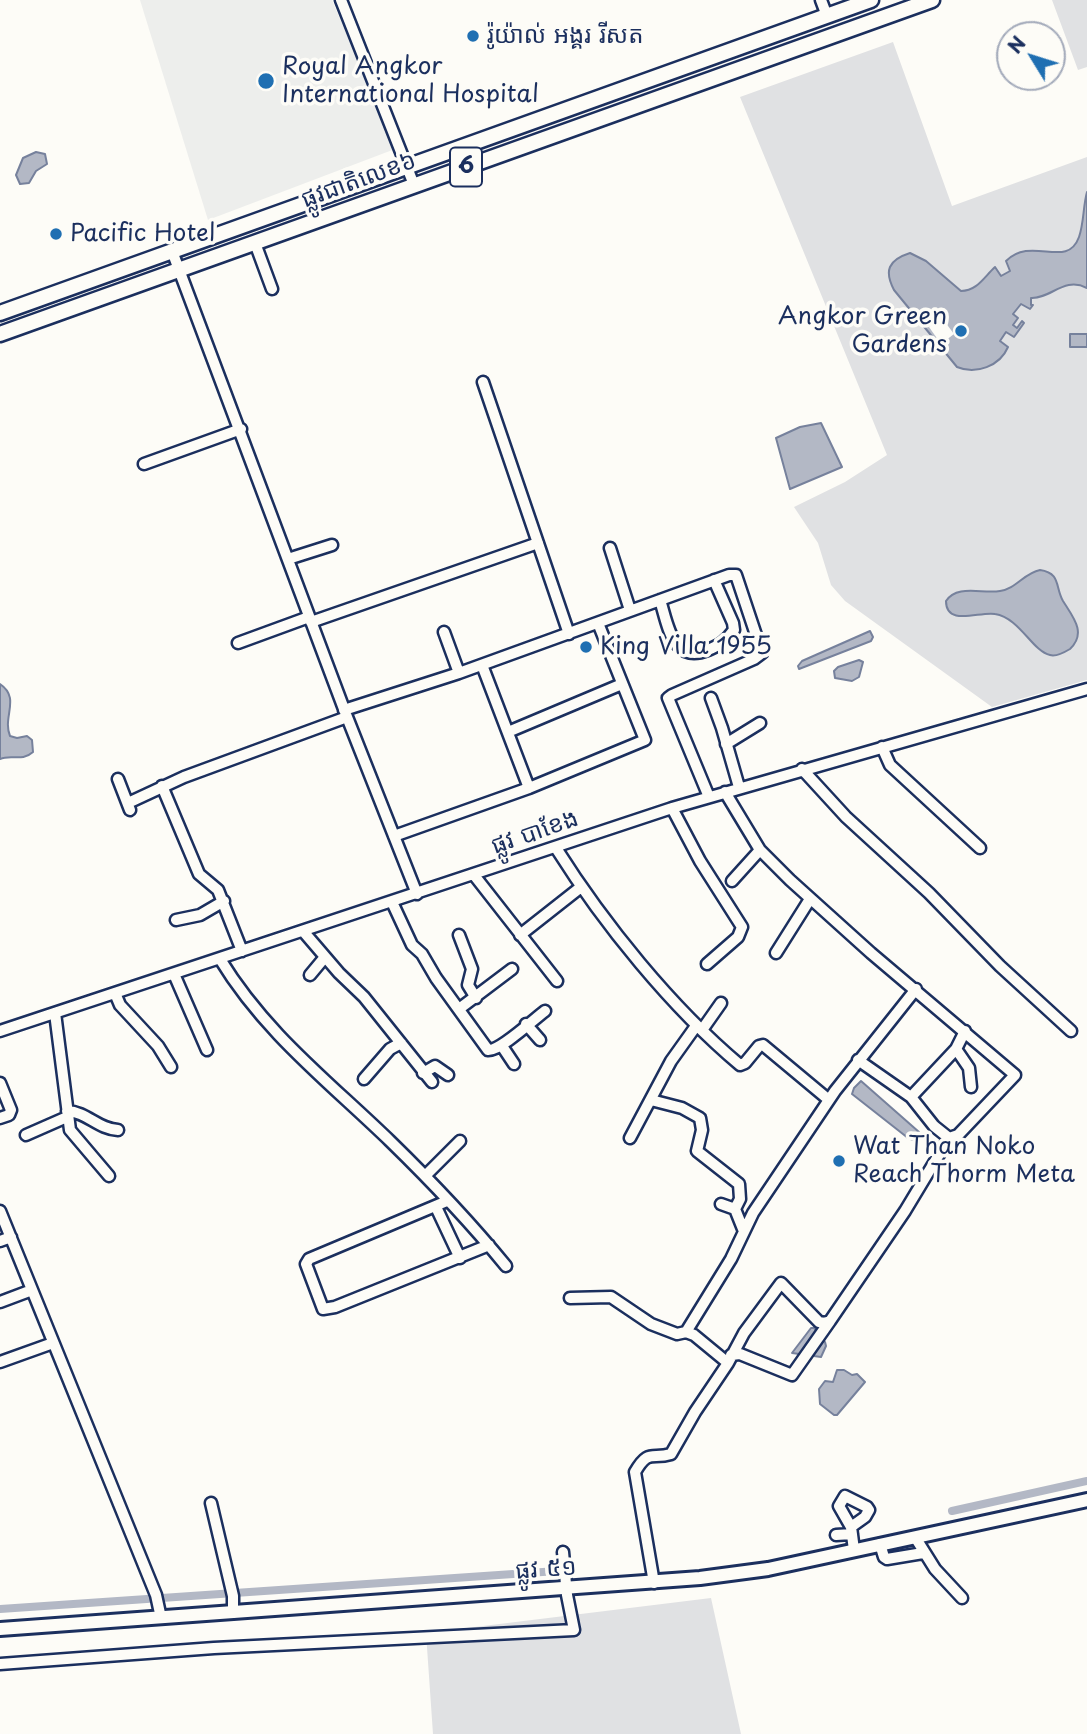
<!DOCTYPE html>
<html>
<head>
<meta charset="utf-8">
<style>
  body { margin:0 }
  #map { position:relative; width:1087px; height:1734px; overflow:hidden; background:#fdfcf7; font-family:"Playpen Sans",sans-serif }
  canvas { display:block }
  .north { position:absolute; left:996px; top:21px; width:70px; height:70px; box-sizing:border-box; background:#fdfcf7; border:2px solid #a3aaba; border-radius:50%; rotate:308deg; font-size:19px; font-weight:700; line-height:28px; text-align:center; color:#1b2f5e }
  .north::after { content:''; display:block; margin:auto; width:24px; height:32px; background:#1f6fb2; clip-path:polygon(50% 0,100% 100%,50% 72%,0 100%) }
</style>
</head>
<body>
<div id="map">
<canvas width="1087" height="1734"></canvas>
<div class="north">N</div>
</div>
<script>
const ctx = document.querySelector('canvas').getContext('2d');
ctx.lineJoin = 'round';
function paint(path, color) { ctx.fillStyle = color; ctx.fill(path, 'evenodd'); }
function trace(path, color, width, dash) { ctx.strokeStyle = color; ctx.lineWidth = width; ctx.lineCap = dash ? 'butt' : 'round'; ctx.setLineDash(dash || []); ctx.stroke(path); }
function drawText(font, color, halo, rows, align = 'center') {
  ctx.font = font + ' "Playpen Sans","Noto Sans Khmer",sans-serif'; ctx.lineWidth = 7; ctx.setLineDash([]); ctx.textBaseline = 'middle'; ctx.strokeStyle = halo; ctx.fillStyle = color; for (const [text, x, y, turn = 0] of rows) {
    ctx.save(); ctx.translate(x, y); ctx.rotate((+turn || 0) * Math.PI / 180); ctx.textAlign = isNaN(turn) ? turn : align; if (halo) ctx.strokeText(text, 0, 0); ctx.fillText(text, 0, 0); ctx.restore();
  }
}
const built = new Path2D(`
  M140 0H332L395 149 208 220Z`);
const green = new Path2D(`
  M1052 0H1087V67L1078 70Z
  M893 42 952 206 1087 157V680L992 707 845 601 831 585 818 543 794 507 845 482 887 455 740 97Z
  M711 1598 741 1734H433L426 1633Z`);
const water = new Path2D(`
  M36 152 45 154 47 164 36 171 29 183 20 184 16 175 23 158Z
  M1087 192V288C1064 276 1051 299 1031 298V305H1033L1030 309 1021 304 1013 314 1018 318 1013 325 1017 328 1022 321 1024 323 1014 337 1006 332 1000 341 1008 347C1000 366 976 375 957 367L894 290C884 271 888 260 910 253L926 261 961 291C977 291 984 277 995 267L1001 276 1010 271 1006 261C1032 235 1067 270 1079 237 1084 223 1083 206 1087 192Z
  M1070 334H1087V347H1070Z
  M821 423 842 467 790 489 776 438 800 427Z
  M1040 570C1061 573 1055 587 1063 601 1073 617 1087 633 1070 649 1065 652 1056 657 1050 655 1032 651 1020 618 995 614 980 611 946 627 946 601 957 584 982 594 1000 591 1016 589 1024 573 1040 570Z
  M870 631 873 637 871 641 799 669 798 666 802 661Z
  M859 660 863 662 859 677 852 681 835 678 834 671 838 667Z
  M0 684C21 698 2 717 10 736L17 738 27 736 32 740 33 752C22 762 11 754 0 759Z
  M861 1081 919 1132 918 1137 913 1140 908 1138 852 1094 854 1088Z
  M811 1328H814L825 1342 826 1346 821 1357 792 1353Z
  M837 1370H844L852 1375 857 1374 865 1382 837 1415H834L820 1404 819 1389 825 1381 833 1382Z`);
const pier = new Path2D(`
  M942 318 954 334 941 344 929 327Z`);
const canal = new Path2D(`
  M952 1511 1087 1481
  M0 1609 572 1570`);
const minor = new Path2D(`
  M341 0 414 185
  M821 0 827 16
  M255 243 272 289
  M172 251 347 717 417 894
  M483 382 569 634
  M144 464 241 429
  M610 548 630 610
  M288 559 332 545
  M660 600C668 625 672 664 708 650 720 645 726 641 734 630L733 623 714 580
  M311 622 538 543
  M444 632 459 673
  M238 643 309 617
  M482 665 529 788
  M711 698 722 728 739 787
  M344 710 459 673 729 575H736L762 653 754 659 672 695 668 698 709 797
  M508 732 622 684
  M726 744 760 723
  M882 747 890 765 980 848
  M802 769 846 817 929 893 1000 966 1071 1031
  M118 779 130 810
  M162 786 199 874 218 890 242 951
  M725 792 760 850 790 880 871 953 1015 1075 958 1135 949 1138 905 1211 830 1321 825 1323 819 1322 781 1283 744 1333 728 1363
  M128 803 184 777 347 717
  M672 808 700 861 742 927 738 937 707 964
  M394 836 529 788 645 740 598 623
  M556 848C604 924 671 1007 740 1065L745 1063 759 1046 763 1045 829 1100
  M474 875 557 981
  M732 881 760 850
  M392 902 412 945 422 954 436 978 488 1050C500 1051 533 1020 545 1011
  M176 920 200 915 224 901
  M303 931 339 973 364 997 432 1082
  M459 935 472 969 468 985 476 998
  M520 935 581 887
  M776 953 810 899
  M220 959C265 1033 328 1081 390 1141 430 1180 470 1222 506 1266
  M174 974 207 1050
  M310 975 325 957
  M115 993 120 1005 158 1046 171 1067
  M459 1009 512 969
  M55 1013 70 1130 109 1176
  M526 1024 540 1040
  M702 1030 721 1003
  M0 1031 672 808 1087 689
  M502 1046 514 1064
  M956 1049 969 1068 971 1087
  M858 1060 911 1097 934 1126 949 1138
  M423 1073 435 1066 448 1075
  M364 1079 390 1049 401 1043
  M0 1083 11 1110 9 1115 0 1118
  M911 1097 956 1049 965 1031
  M651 1100 682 1108 700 1118 702 1130 697 1151 739 1184 740 1199 735 1209
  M67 1111C87 1112 98 1129 118 1130
  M26 1135 67 1117
  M630 1138 671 1061 696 1026
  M425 1176 460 1141
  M447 1201 309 1259 306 1264 323 1309 335 1307 489 1245
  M721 1204 735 1209 743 1229
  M436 1207 460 1258
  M0 1211 156 1595 161 1618
  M0 1241 11 1237
  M570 1298 611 1297 651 1324 677 1334 686 1332 694 1335 728 1363 695 1412 671 1454C652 1460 649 1448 635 1472L654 1583
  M0 1302 32 1290
  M686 1332 731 1259 753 1213 835 1091 916 989
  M731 1355 740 1354 792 1375 830 1321
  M0 1362 53 1343
  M211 1503 233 1596V1613
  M851 1527 865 1517 869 1510 867 1507 845 1496 839 1506 851 1527 854 1550
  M836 1535 852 1534
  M915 1537 935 1569 962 1598
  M880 1544 884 1557 887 1559 923 1553
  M0 1664 214 1648 574 1630 567 1595 563 1552`);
const major = new Path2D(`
  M0 1629 700 1578 768 1569 1087 1500`);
const highway = new Path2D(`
  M0 313 871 0
  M0 334 932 0`);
const markers = [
  [473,36,7,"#1f6fb2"],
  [266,81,9,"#1f6fb2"],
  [56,234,7,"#1f6fb2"],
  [961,331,7,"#1f6fb2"],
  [586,647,7,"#1f6fb2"],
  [839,1161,7,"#1f6fb2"]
];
const shields = [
  [466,167,32]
];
const shieldNames = [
  ["6",466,167]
];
const poiNames = [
  ["រ៉ូយ៉ាល់ អង្គរ រីសត",487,36],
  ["Royal Angkor",282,67],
  ["International Hospital",282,95],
  ["Pacific Hotel",70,234],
  ["Angkor Green",947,317,"right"],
  ["Gardens",947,345,"right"],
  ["King Villa 1955",600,647],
  ["Wat Than Noko",853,1147],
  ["Reach Thorm Meta",853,1175]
];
const streetNames = [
  ["ផ្លូវជាតិលេខ៦",359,181,-20],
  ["ផ្លូវ បាខែង",535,833,-19],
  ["ផ្លូវ ៥១",546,1570,-4]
];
paint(built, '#edeeec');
paint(green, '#e0e1e3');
paint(water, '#b3b8c5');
trace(water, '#76819c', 2);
paint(pier, '#fdfcf7');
trace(canal, '#b3b8c5', 8);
trace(minor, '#1b2f5e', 15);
trace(major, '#1b2f5e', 18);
trace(highway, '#1b2f5e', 19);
trace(minor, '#fdfcf7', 10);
trace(major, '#fdfcf7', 12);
trace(highway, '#fdfcf7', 14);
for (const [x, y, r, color] of markers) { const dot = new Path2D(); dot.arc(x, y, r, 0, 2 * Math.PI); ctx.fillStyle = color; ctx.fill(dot); trace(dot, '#fdfcf7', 2.5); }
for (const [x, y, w] of shields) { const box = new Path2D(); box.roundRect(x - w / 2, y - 19.5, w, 39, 5); ctx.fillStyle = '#fdfcf7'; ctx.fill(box); trace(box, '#1b2f5e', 2); }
drawText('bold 23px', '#1b2f5e', null, shieldNames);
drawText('24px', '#1b2f5e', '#fdfcf7', poiNames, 'left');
drawText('24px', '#1b2f5e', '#fdfcf7', streetNames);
</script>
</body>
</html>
